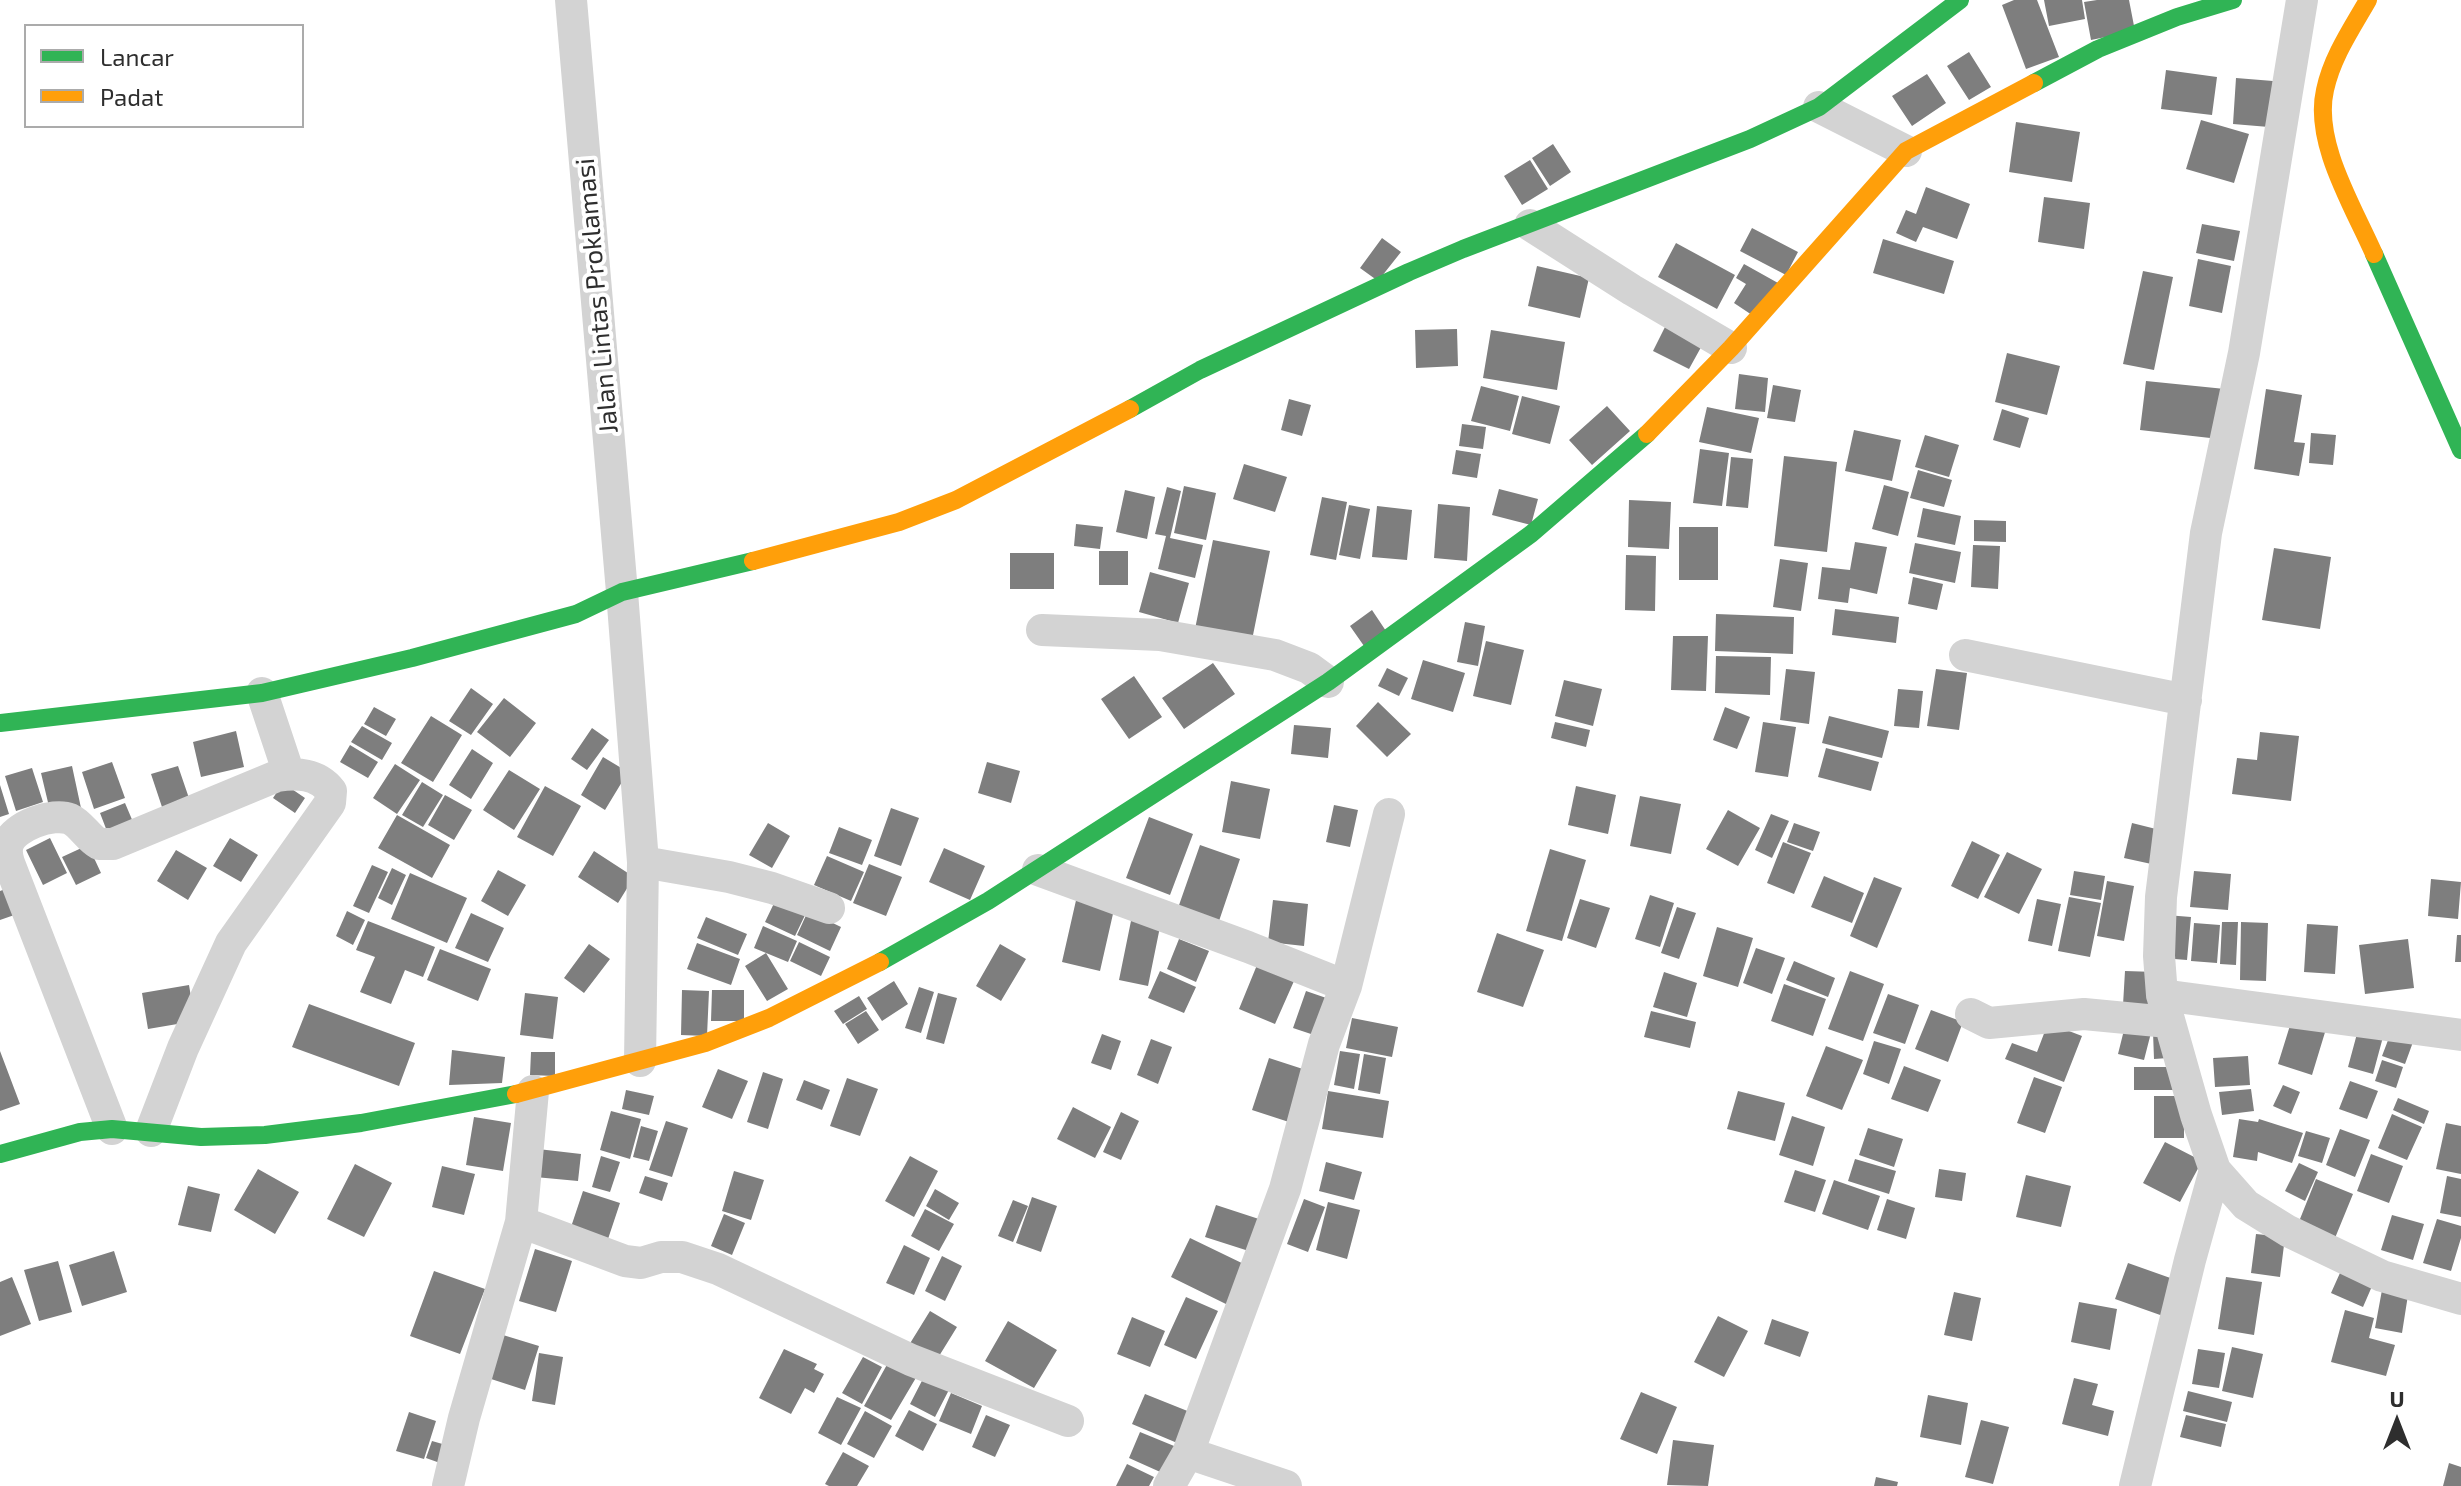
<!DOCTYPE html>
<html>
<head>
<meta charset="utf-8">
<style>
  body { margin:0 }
  #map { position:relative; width:2461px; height:1486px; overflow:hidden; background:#fff; font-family:"Exo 2",sans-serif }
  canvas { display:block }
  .legend { position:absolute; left:24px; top:24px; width:280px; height:104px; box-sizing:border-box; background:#fff; border:2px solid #ababab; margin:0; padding:10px 14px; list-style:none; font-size:24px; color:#2e2e2e }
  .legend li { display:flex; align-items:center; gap:16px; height:40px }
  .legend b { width:40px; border:2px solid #ababab }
  .north { position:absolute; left:2357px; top:1382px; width:80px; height:80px; -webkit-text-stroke:6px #fff; paint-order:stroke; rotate:0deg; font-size:22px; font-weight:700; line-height:32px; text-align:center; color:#2e2e2e }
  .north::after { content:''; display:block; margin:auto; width:28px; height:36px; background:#2e2e2e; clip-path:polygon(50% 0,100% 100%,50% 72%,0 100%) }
</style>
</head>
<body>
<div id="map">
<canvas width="2461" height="1486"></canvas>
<ul class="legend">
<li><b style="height:10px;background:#30b455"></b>Lancar</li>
<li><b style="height:10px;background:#ff9f0a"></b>Padat</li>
</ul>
<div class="north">U</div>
</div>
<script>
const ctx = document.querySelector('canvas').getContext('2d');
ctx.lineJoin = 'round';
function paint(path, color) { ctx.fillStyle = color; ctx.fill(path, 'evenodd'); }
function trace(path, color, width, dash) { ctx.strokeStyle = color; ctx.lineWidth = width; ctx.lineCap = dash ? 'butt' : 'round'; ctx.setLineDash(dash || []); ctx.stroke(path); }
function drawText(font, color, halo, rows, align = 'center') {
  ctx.font = font + ' "Exo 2",sans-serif'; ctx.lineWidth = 8; ctx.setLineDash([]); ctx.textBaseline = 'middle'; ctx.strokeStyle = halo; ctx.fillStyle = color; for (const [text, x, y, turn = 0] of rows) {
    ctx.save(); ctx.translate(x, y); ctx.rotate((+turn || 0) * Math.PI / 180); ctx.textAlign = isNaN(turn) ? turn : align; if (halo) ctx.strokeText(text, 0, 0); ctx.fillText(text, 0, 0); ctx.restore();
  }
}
const building = new Path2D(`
  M2014 0H2037L2059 57 2026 69 2002 5Z
  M2044 0H2082L2085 19 2049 26Z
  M2097 0H2129L2135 31 2091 40 2084 2Z
  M1969 52 1991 87 1969 100 1947 66Z
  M2166 70 2217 77 2212 115 2161 109Z
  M1927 74 1946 103 1912 126 1892 96Z
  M2236 78 2273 81 2269 127 2233 124Z
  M2201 120 2249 134 2234 183 2186 169Z
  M2016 122 2080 132 2072 182 2009 172Z
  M1553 144 1571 172 1550 186 1532 158Z
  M1530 160 1548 189 1522 205 1504 176Z
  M1926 187 1970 204 1957 239 1923 227 1916 242 1896 233 1906 210 1916 214Z
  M2044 197 2090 203 2084 249 2038 242Z
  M2202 224 2240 231 2234 261 2196 253Z
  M1752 228 1798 252 1786 275 1740 251Z
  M1382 238 1401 252 1378 281 1360 268Z
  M1883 239 1954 261 1944 294 1873 273Z
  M1676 243 1735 275 1717 309 1658 277Z
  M2198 259 2231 266 2222 313 2189 306Z
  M1744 264 1778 283 1752 315 1734 303 1746 284 1736 278Z
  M1537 266 1589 278 1580 318 1528 306Z
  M2143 271 2173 277 2154 370 2123 364Z
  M1668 321 1705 340 1689 369 1653 351Z
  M1457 329 1458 366 1416 368 1415 330Z
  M1491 330 1565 342 1557 390 1483 378Z
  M2007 353 2060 366 2047 415 1995 402Z
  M1739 374 1768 378 1765 412 1735 409Z
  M2146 381 2225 389 2219 439 2140 430Z
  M1773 385 1801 390 1795 422 1767 418Z
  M1481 386 1519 396 1510 431 1471 421Z
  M2266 389 2302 395 2294 442 2305 443 2299 476 2254 469Z
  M1522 396 1560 406 1550 444 1512 434Z
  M1289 399 1311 405 1302 436 1281 430Z
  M1607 406 1630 431 1592 465 1569 440Z
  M1707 407 1759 418 1751 453 1699 442Z
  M2002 409 2029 418 2020 448 1993 440Z
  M1462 424 1486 427 1483 449 1459 446Z
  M1854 430 1901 440 1892 481 1845 471Z
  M2311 433 2336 435 2333 465 2309 463Z
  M1925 435 1959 445 1949 477 1915 467Z
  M1700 449 1729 453 1722 506 1693 503Z
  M1456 450 1481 454 1477 478 1452 474Z
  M1784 456 1837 462 1827 552 1774 546Z
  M1731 457 1753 459 1748 508 1726 506Z
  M1244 464 1287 477 1275 512 1233 499Z
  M1918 470 1952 480 1944 507 1910 498Z
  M1884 485 1909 492 1898 536 1872 529Z
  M1184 486 1216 493 1206 540 1174 533Z
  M1167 487 1181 491 1170 538 1203 545 1195 578 1158 569 1166 536 1155 534Z
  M1499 489 1538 499 1531 525 1492 515Z
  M1125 490 1155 497 1147 539 1116 532Z
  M1322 497 1347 502 1336 560 1310 555Z
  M1629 500 1671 502 1669 549 1628 547Z
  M1438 504 1470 507 1467 561 1434 558Z
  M1349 505 1370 509 1360 559 1339 555Z
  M1377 506 1412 510 1407 560 1372 557Z
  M1923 508 1961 516 1955 545 1917 537Z
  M1974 520 2006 521V542L1974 541Z
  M1076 524 1103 527 1100 549 1074 546Z
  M1679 527H1718V580H1679Z
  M1213 540 1270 551 1252 640 1195 629Z
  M1855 542 1887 547 1877 594 1850 588 1848 603 1818 599 1822 567 1850 570Z
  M1915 543 1961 552 1955 583 1909 573Z
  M1973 545 2000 546 1998 589 1971 587Z
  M2274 548 2331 557 2320 629 2262 620Z
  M1099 551H1128V585H1099Z
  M1010 553H1054V589H1010Z
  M1626 555 1656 556 1655 611 1625 610Z
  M1780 559 1808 563 1801 611 1773 607Z
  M1150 572 1189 583 1178 623 1139 612Z
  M1913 577 1943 584 1937 610 1908 604Z
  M1835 609 1899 617 1896 643 1832 635Z
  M1372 610 1386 631 1364 646 1350 626Z
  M1716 614 1794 617 1793 654 1715 651Z
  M1465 622 1485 626 1478 666 1457 662Z
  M1673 636H1708L1706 691 1671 690Z
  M1486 641 1524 650 1511 705 1473 696Z
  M1716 656 1771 657 1770 695 1715 693Z
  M1423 660 1465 673 1453 712 1411 699Z
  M1213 663 1235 694 1184 729 1162 698Z
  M1387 668 1408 678 1399 696 1378 686Z
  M1786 669 1815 672 1809 724 1780 720Z
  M1936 669 1967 673 1959 730 1927 726Z
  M1134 676 1162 717 1129 739 1101 699Z
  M1564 680 1602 689 1593 726 1555 716Z
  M471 688 493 704 471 735 449 721Z
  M1898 689 1923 691 1919 728 1894 726Z
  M504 698 536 723 510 757 477 732Z
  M1378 702 1411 734 1387 757 1356 726Z
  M374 707 396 719 386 736 364 724Z
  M1725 707 1750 717 1737 749 1713 740Z
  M431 716 462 735 433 782 401 763Z
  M1829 716 1889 731 1882 758 1822 743Z
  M1555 722 1590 730 1586 747 1551 738Z
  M1763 722 1796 727 1788 777 1755 772Z
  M1294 725 1331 728 1328 758 1291 754Z
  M362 726 392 743 382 760 351 742Z
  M592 728 609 740 587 770 571 759Z
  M236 731 244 767 201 777 193 742Z
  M2260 732 2299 736 2291 801 2232 794 2237 758 2257 760Z
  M350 745 378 762 368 778 340 762Z
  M1826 748 1879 762 1871 791 1818 777Z
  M472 749 493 763 471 799 449 785Z
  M603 757 628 772 605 810 581 795Z
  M112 762 125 798 94 809 82 772Z
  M987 762 1020 771 1011 803 978 793Z
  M395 764 420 780 397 814 373 798Z
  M72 766 81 808 51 815 41 773Z
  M178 766 191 804 164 813 151 774Z
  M32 768 43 802 16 811 5 776Z
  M509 770 540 789 514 830 483 810Z
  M1231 781 1270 789 1260 839 1222 832Z
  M422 782 443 795 423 827 402 815Z
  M283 783 305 798 295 813 273 798Z
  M0 785 9 814 0 817Z
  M545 786 581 806 553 856 517 837Z
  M1576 786 1616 795 1608 834 1568 825Z
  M445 795 472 810 454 840 428 825Z
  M1640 796 1681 804 1671 854 1630 846Z
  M125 803 136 829 110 839 100 813Z
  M1334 805 1358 810 1350 847 1326 842Z
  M891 808 919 818 901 866 874 856Z
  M1728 810 1760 828 1738 866 1706 849Z
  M1771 814 1789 821 1772 858 1755 850Z
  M397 815 450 845 432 878 378 848Z
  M1149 817 1193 834 1170 895 1126 878Z
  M768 823 790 836 772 868 749 855Z
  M1794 823 1820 832 1813 851 1787 842Z
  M2132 823 2164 831 2156 865 2124 858Z
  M839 827 872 840 862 865 829 853Z
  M50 838 67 873 43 885 26 850Z
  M230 838 258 855 241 882 213 866Z
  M1972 841 2000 855 1978 899 1951 886Z
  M1783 842 1811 853 1794 894 1767 883Z
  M88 845 101 873 76 885 62 857Z
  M1200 845 1240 859 1219 921 1178 908Z
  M944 848 985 866 970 900 929 882Z
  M1550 849 1586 860 1562 941 1526 931Z
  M176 850 207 868 188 900 157 881Z
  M594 851 634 877 618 903 578 877Z
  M2007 852 2042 869 2019 914 1984 897Z
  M827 856 864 872 851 901 814 885Z
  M869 864 902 877 886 916 853 903Z
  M372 865 388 872 369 913 353 906Z
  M392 868 406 875 392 905 378 898Z
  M498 870 526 885 508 916 481 901Z
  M2074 871 2105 876 2101 900 2070 895Z
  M2194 871 2231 874 2228 910 2190 907Z
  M410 873 467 898 447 943 391 919Z
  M1824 876 1864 893 1852 923 1811 907Z
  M1874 877 1902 888 1877 948 1850 936Z
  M2431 879 2461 882 2458 919 2428 916Z
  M2107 881 2134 886 2124 941 2097 936Z
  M11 887 20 913 0 920V891Z
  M1650 895 1674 903 1660 947 1635 939Z
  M1077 896 1115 905 1100 971 1062 962Z
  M777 897 807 911 795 936 765 922Z
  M2069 897 2101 903 2090 957 2058 951Z
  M1580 899 1610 908 1596 948 1567 938Z
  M2037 899 2061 904 2052 946 2028 941Z
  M1273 900 1308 904 1304 946 1268 942Z
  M1677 907 1696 913 1679 959 1661 953Z
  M347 911 365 920 353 945 336 936Z
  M808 911 841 927 830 951 797 935Z
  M1133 911 1162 917 1148 986 1119 980Z
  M471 913 504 928 488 962 455 948Z
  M2166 915 2191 917 2187 960 2162 958Z
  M706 917 747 934 738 955 697 938Z
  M368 921 435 947 423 977 405 970 391 1004 360 992 375 957 356 950Z
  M2222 922H2238L2236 965 2220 964Z
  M2241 922 2268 923 2266 981 2240 980Z
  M2194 923 2220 925 2217 963 2191 961Z
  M2307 924 2338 926 2335 974 2304 972Z
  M763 926 797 941 788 962 754 948Z
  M1717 927 1753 938 1738 987 1703 976Z
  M1497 933 1544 950 1523 1007 1477 992Z
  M2457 935H2461V962H2455Z
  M1179 939 1209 951 1196 982 1167 969Z
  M2408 939 2414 988 2365 994 2359 945Z
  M799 942 830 957 821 976 790 961Z
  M697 943 740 959 731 985 687 969Z
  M589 944 610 959 584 993 564 978Z
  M1000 944 1026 959 1001 1001 976 986Z
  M1756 948 1785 958 1772 994 1743 983Z
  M440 949 491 969 478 1001 427 980Z
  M766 953 788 989 767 1001 745 966Z
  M1794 961 1835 978 1828 997 1786 980Z
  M1257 965 1294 981 1275 1024 1239 1009Z
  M1160 971 1196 987 1184 1013 1148 998Z
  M1850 971 1884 984 1863 1041 1828 1029Z
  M2125 971 2156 972 2154 1007 2123 1005Z
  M1664 972 1697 983 1687 1017 1653 1007Z
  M894 981 908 1004 882 1021 867 998Z
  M1784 984 1826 999 1813 1036 1771 1021Z
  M189 985 195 1021 148 1029 142 993Z
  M919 987 934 992 921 1033 905 1028Z
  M682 990 709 991 707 1036 681 1035Z
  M712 990H744V1021H711Z
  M1306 991 1335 1001 1323 1038 1293 1028Z
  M525 993 558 997 553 1039 520 1035Z
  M938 993 957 998 944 1044 926 1039Z
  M1888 994 1919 1005 1905 1044 1873 1033Z
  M859 996 867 1009 843 1024 834 1011Z
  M309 1004 415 1043 399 1086 292 1047Z
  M1931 1010 1963 1022 1948 1062 1915 1049Z
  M866 1011 879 1030 858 1044 845 1024Z
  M1651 1011 1696 1022 1690 1048 1644 1037Z
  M1352 1018 1398 1027 1392 1057 1346 1048Z
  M2127 1018 2153 1025 2144 1060 2118 1054Z
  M2292 1019 2326 1029 2312 1075 2278 1064Z
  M2048 1023 2082 1036 2064 1082 2005 1059 2012 1043 2037 1052Z
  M2358 1030 2383 1037 2373 1074 2348 1067Z
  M2153 1032H2167L2168 1058 2154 1059Z
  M1102 1034 1121 1041 1111 1070 1091 1063Z
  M2390 1035 2413 1042 2405 1064 2382 1056Z
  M1151 1039 1172 1047 1158 1084 1137 1075Z
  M1874 1041 1901 1049 1889 1084 1863 1074Z
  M1826 1046 1863 1060 1842 1110 1806 1096Z
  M452 1050 505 1057 502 1083 449 1085Z
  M0 1051 20 1104 0 1111Z
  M1340 1051 1360 1054 1354 1089 1334 1085Z
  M531 1052H555V1076L530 1075Z
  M1364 1054 1386 1058 1380 1094 1358 1090Z
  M2248 1056 2250 1085 2215 1087 2213 1058Z
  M1269 1058 1309 1071 1292 1123 1252 1110Z
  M2382 1060 2403 1067 2396 1088 2375 1081Z
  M1904 1066 1941 1080 1928 1112 1891 1099Z
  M2134 1067H2174V1090H2134Z
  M718 1069 748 1081 732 1119 702 1107Z
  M763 1072 783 1079 768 1129 747 1122Z
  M2034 1077 2062 1087 2045 1133 2017 1123Z
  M847 1078 878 1089 860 1136 830 1126Z
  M804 1080 830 1090 822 1110 796 1100Z
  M2350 1081 2378 1091 2367 1119 2339 1109Z
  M2283 1085 2300 1092 2291 1114 2273 1106Z
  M2251 1089 2254 1111 2222 1115 2219 1092Z
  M626 1090 654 1096 649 1115 622 1109Z
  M1328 1091 1389 1101 1383 1138 1322 1129Z
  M1738 1091 1785 1103 1775 1141 1727 1129Z
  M2154 1096H2184V1138H2154Z
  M2398 1098 2429 1111 2424 1124 2393 1110Z
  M1073 1107 1111 1127 1095 1158 1057 1139Z
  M611 1111 641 1119 630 1159 600 1150Z
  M1121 1112 1139 1121 1121 1160 1103 1152Z
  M2392 1114 2422 1127 2407 1160 2378 1148Z
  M1792 1116 1825 1127 1813 1166 1779 1155Z
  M474 1117 511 1123 503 1171 466 1165Z
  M2239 1119 2258 1122 2259 1119 2303 1133 2292 1163 2258 1152 2257 1161 2233 1157Z
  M666 1121 688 1128 672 1177 649 1170Z
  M2446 1123 2461 1126V1174L2436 1169Z
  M641 1126 658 1131 649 1161 633 1157Z
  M1868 1128 1903 1139 1894 1167 1859 1155Z
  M2340 1129 2370 1140 2355 1177 2326 1165Z
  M2306 1131 2330 1138 2322 1163 2298 1156Z
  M2165 1142 2202 1161 2180 1202 2143 1183Z
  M538 1149 581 1154 578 1181 535 1177Z
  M2371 1154 2403 1166 2389 1203 2357 1191Z
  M601 1156 620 1162 610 1192 592 1187Z
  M910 1156 938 1171 914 1217 885 1201Z
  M1855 1159 1896 1171 1889 1194 1848 1181Z
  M1326 1162 1362 1172 1354 1200 1319 1191Z
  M2299 1163 2318 1172 2305 1201 2285 1191Z
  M355 1164 392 1183 364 1237 327 1219Z
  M442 1166 475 1174 464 1215 432 1207Z
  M258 1169 299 1192 275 1234 234 1210Z
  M1939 1169 1966 1173 1962 1201 1935 1197Z
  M1795 1170 1826 1180 1815 1212 1784 1202Z
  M734 1171 764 1180 751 1220 722 1211Z
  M2026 1175 2071 1186 2061 1227 2016 1217Z
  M645 1176 668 1183 662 1201 639 1193Z
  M2447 1176 2461 1179V1217L2440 1213Z
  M2316 1179 2353 1194 2335 1238 2298 1224Z
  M1834 1180 1880 1196 1868 1230 1822 1214Z
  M188 1186 220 1194 211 1232 178 1225Z
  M935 1189 959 1203 949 1220 926 1206Z
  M583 1191 620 1203 608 1239 571 1227Z
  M1032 1197 1057 1206 1041 1252 1016 1243Z
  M1304 1199 1325 1207 1308 1252 1287 1244Z
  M1887 1199 1915 1208 1906 1239 1877 1230Z
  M1013 1200 1028 1206 1013 1242 998 1236Z
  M1328 1202 1360 1210 1347 1259 1316 1250Z
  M1216 1205 1265 1221 1255 1253 1205 1237Z
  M925 1209 954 1224 939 1251 911 1236Z
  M724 1214 745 1223 732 1255 711 1246Z
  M2392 1215 2424 1224 2413 1260 2381 1250Z
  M2437 1219 2461 1226V1238L2451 1271 2423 1263Z
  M2256 1234 2285 1237 2280 1277 2251 1273Z
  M1190 1238 1250 1267 1230 1306 1171 1277Z
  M904 1245 930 1258 914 1295 886 1283Z
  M535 1249 572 1261 556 1312 519 1301Z
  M114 1251 127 1292 82 1306 69 1265Z
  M942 1256 962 1266 945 1301 925 1291Z
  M58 1261 72 1312 39 1321 24 1270Z
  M2128 1263 2176 1280 2163 1316 2115 1299Z
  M2344 1264 2376 1277 2363 1307 2331 1293Z
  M434 1271 485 1289 460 1354 410 1336Z
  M12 1277 31 1324 0 1336V1282Z
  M2226 1277 2262 1282 2254 1335 2218 1329Z
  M2382 1290 2408 1295 2402 1333 2375 1328Z
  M1954 1292 1981 1298 1972 1341 1944 1335Z
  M1186 1297 1218 1311 1196 1359 1164 1345Z
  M2079 1302 2117 1309 2110 1350 2071 1342Z
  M2345 1310 2374 1318 2369 1338 2395 1345 2386 1376 2331 1362Z
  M930 1311 957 1327 936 1361 909 1345Z
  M1718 1316 1748 1331 1724 1377 1694 1362Z
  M1132 1317 1165 1331 1150 1367 1117 1354Z
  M1772 1319 1809 1332 1800 1357 1764 1344Z
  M1008 1321 1057 1350 1034 1388 985 1361Z
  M503 1335 539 1346 525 1390 488 1378Z
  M2232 1347 2263 1354 2253 1398 2222 1391Z
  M784 1349 817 1364 814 1369 824 1374 814 1393 805 1388 791 1414 759 1398Z
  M2198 1349 2225 1353 2219 1388 2192 1384Z
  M539 1353 563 1357 555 1405 532 1401Z
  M863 1357 882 1367 862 1404 842 1393Z
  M889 1361 917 1376 891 1420 864 1406Z
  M927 1371 952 1384 935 1417 910 1404Z
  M2074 1378 2098 1384 2092 1405 2114 1411 2108 1436 2062 1424Z
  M2188 1391 2232 1402 2227 1422 2183 1411Z
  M1641 1392 1677 1407 1657 1454 1620 1439Z
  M951 1393 982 1406 971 1434 939 1421Z
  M1145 1394 1195 1414 1182 1445 1132 1424Z
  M1928 1395 1968 1403 1961 1445 1920 1437Z
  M837 1397 861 1408 841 1445 818 1433Z
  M909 1410 937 1424 923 1451 895 1436Z
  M865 1411 892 1426 874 1458 847 1444Z
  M409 1412 436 1421 424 1459 396 1451Z
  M986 1415 1010 1425 995 1457 972 1447Z
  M2186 1415 2226 1424 2221 1447 2180 1437Z
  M1981 1420 2009 1427 1993 1484 1965 1477Z
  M1140 1432 1179 1448 1167 1475 1129 1458Z
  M1673 1440 1714 1445 1708 1486 1667 1485Z
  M432 1441 446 1445 440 1463 426 1458Z
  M843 1452 869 1466 857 1486H829L825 1484Z
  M2449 1463 2461 1467V1486H2443Z
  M1127 1464 1154 1477 1149 1486H1116Z
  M1876 1477 1898 1482 1897 1486H1874Z`);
const street = new Path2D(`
  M571 0 622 592 643 862 640 1061
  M1819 107 1906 151
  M1530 225 1632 290 1731 348
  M1042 630 1160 635 1275 655 1309 668 1328 682
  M1965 655 2186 700
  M262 693 289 774
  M643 862 729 877 772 888 829 908
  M1038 870 1248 947 1346 986
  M2162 995 2461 1035
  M1971 1014 1989 1023 2084 1014 2168 1022
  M112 1129 9 863C7 857 6 850 8 844 14 826 53 812 70 819 81 824 88 838 99 844H113L277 776C297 773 317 773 331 791L330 803 231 943 183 1048 151 1131
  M2215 1170 2246 1205 2288 1231 2382 1276 2461 1299
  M521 1222 625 1261 641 1263 661 1257H682L718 1269 911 1360 1068 1421
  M1188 1453 1286 1486
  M448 1486 464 1418 521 1222 533 1091
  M1169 1486 1188 1453 1285 1189 1324 1044 1346 986 1389 814
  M2135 1486 2190 1260 2215 1170 2196 1115 2162 995 2159 956 2161 897 2206 533 2244 353 2302 0`);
const fast = new Path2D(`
  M2034 83 2098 49 2177 17 2233 0
  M2374 254 2461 450
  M1130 409 1200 370 1409 272 1463 249 1750 139 1819 107 1960 0
  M0 723 262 693 412 658 576 614 622 592 753 561
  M880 962 988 901 1328 682 1531 534 1647 434
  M0 1154 80 1132 112 1129 201 1137 265 1135 361 1123 516 1094`);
const slow = new Path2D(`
  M2368 0C2352 28 2332 57 2325 90 2313 142 2353 206 2374 254
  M1647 434 1731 348 1906 151 2034 83
  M753 561 899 522 956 500 1130 409
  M516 1094 705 1043 769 1018 880 962`);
const streetNames = [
  ["Jalan Lintas Proklamasi",597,296,-95]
];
paint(building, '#7e7e7e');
trace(street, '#d3d3d3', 32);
trace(fast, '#30b455', 18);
trace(slow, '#ff9f0a', 18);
drawText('26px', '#2e2e2e', '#fff', streetNames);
</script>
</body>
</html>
